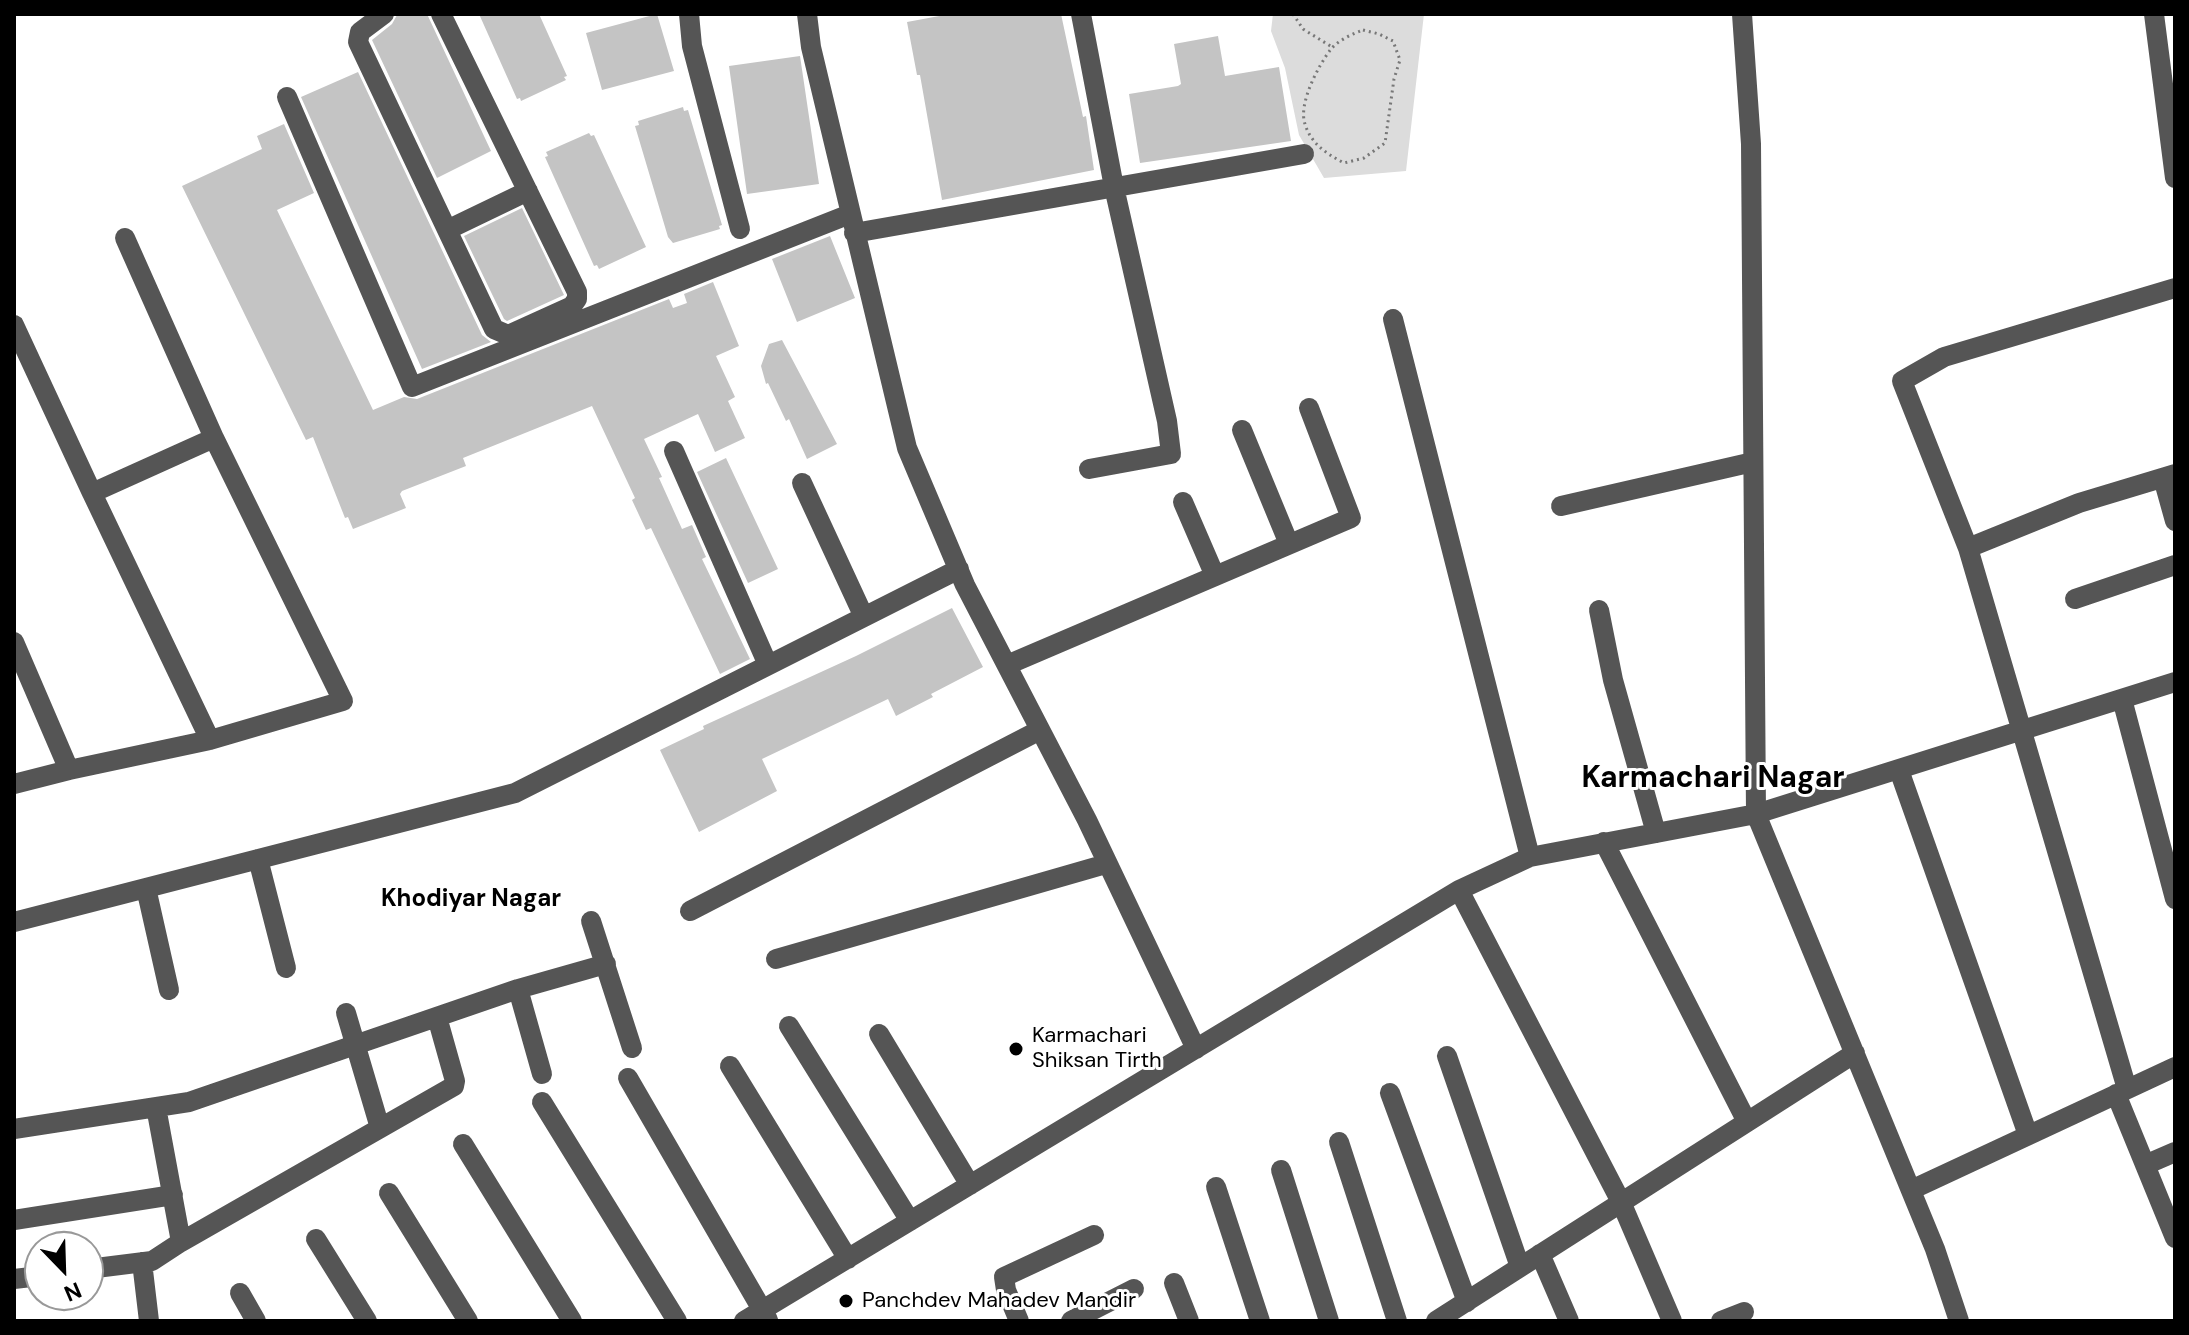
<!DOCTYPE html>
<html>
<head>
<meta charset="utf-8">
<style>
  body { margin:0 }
  #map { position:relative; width:2189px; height:1335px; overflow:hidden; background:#fff; font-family:"DM Sans",sans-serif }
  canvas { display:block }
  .frame { position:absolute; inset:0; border:16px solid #000; pointer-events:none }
  .north { position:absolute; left:24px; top:1231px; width:80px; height:80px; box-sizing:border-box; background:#fff; border:2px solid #999; border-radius:50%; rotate:157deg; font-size:22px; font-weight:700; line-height:32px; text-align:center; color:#000 }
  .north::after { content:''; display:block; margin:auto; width:28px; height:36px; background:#000; clip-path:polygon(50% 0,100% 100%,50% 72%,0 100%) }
</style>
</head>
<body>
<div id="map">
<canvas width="2189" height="1335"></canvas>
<div class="frame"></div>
<div class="north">N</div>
</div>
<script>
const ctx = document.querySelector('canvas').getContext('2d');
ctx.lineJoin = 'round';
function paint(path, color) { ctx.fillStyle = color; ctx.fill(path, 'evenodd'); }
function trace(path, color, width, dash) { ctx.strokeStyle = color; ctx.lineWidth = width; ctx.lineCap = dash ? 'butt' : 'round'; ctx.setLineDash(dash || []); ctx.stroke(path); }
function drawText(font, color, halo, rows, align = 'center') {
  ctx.font = font + ' "DM Sans",sans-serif'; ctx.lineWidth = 6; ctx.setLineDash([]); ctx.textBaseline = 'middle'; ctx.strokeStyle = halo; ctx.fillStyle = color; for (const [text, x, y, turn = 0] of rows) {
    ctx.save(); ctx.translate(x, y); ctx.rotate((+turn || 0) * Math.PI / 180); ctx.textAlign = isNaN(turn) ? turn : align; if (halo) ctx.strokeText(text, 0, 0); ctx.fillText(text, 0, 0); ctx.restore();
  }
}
const green = new Path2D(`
  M1273 14H1424L1406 171 1324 178 1299 135 1285 68 1271 31Z`);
const building = new Path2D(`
  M427 14 491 151 437 178 372 40 392 24 397 15Z
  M479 14H539L567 76 564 77 566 80 521 101 520 98 517 99Z
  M657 14 674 71 602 90 586 33Z
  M950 14H1061L1083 117 1086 116 1094 170 942 200 920 75H917L907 22Z
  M1218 36 1225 76 1279 67 1291 141 1140 163 1129 94 1178 86 1181 84 1174 44Z
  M800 56 819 184 747 194 729 66Z
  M358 72 482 335 491 342 422 369 301 97Z
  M683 107 684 111 688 110 722 225 719 226 720 229 673 243 668 237 635 126 639 125 638 121Z
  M284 124 314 193 277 210 373 410 404 397 417 399 669 299 673 308 687 303 684 294 713 282 739 346 716 356 735 397 728 401 745 438 715 452 698 414 644 439 662 477 659 478 682 529 692 525 706 557 702 559 750 659 720 674 651 528 646 530 632 500 635 498 592 406 463 458 466 466 402 491 400 494 406 508 353 529 348 517 345 518 313 437 306 440 182 186 262 149 257 136Z
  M589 133 591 136 594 135 646 247 599 269 597 265 594 266 545 157 548 156 546 152Z
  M522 208 564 295 507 321 504 319 464 236Z
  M830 236 855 298 797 322 772 259Z
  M782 340 837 444 807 459 789 419 786 421 768 383 766 384 761 366 769 344Z
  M726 458 778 569 748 583 697 472Z
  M952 608 983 667 931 694 933 697 896 716 888 699 762 759 777 791 699 832 660 750 704 729 703 726 856 656Z`);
const path = new Path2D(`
  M1293 14 1303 29 1332 47
  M1363 30 1379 34 1393 41 1400 60 1394 79 1385 143 1364 158 1344 163C1327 154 1311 144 1305 124 1298 104 1318 66 1331 49 1339 40 1352 34 1363 30Z`);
const minor = new Path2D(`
  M384 14 360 32 358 42 494 329 508 335 572 306 577 299V292L441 14
  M689 14 692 46 740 229
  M807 14 811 47 907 448 965 585 1087 820 1196 1049
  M1081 14 1114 187 1167 421 1171 454 1089 469
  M1742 14 1751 144 1756 814 1935 1249 1959 1321
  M2154 14 2175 178
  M287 97 412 387 850 214
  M447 230 528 191
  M854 233 1304 154
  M125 238 214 438
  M1393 319 1530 857
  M14 325 92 493
  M1242 430 1289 544
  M674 451 768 665
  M2163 478 2175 521
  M802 483 864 617
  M1183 502 1215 576
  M1561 506 1753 462
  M1968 548 1902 381 1944 357 2175 288
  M2075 599 2175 565
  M1599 610 1613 680 1656 833
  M14 642 69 770 14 784
  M1007 665 1351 518 1309 408
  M2122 699 2175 899
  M69 770 210 740 343 701 214 438 92 493 210 740
  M1899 770 2028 1135
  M1604 842 1747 1122
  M258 859 286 968
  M146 888 169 990
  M1459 890 1621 1202 1672 1321
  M690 911 1040 730
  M591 921 632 1048
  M14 922 515 793 959 569
  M776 959 1106 864
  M518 989 542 1074
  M346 1013 380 1128
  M789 1026 910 1221
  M879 1034 970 1185
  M1447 1056 1520 1267
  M730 1066 848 1259
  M628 1078 768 1320
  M2127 1089 1968 548 2079 503 2175 474
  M1390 1093 1467 1302
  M2116 1094 2175 1238
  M542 1102 677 1321
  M156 1107 181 1242 454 1086 455 1081 437 1017
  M14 1129 189 1102 518 989 606 964
  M1339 1142 1397 1321
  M463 1144 572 1321
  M2145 1165 2175 1152
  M1281 1170 1329 1321
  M1216 1187 1260 1321
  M1911 1190 2175 1067
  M389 1193 468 1321
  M14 1220 173 1195
  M316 1239 367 1321
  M1540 1254 1569 1321
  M142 1262 149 1321
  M88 1269 152 1261 181 1242
  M14 1279 40 1276
  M1174 1283 1189 1321
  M240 1293 256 1321
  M744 1321 1459 890 1530 857 1756 814 2175 682
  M1019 1321 1006 1290 1004 1277 1094 1235
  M1071 1321 1134 1289
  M1436 1321 1855 1053
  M1721 1321 1744 1312`);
const markers = [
  [1016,1049,8,"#000"],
  [846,1301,8,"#000"]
];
const poiNames = [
  ["Karmachari",1032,1036],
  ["Shiksan Tirth",1032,1061],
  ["Panchdev Mahadev Mandir",862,1301]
];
const neighbourhoodNames = [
  ["Khodiyar Nagar",471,900]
];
const districtNames = [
  ["Karmachari Nagar",1713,779]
];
paint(green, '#dcdcdc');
paint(building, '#c4c4c4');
trace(path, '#777', 3, [2, 4]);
trace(minor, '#555', 20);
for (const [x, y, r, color] of markers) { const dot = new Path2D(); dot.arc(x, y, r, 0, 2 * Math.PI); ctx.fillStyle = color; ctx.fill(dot); trace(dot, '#fff', 3); }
drawText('22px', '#000', '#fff', poiNames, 'left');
drawText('bold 24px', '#000', '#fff', neighbourhoodNames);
drawText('bold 30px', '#000', '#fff', districtNames);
</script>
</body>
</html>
